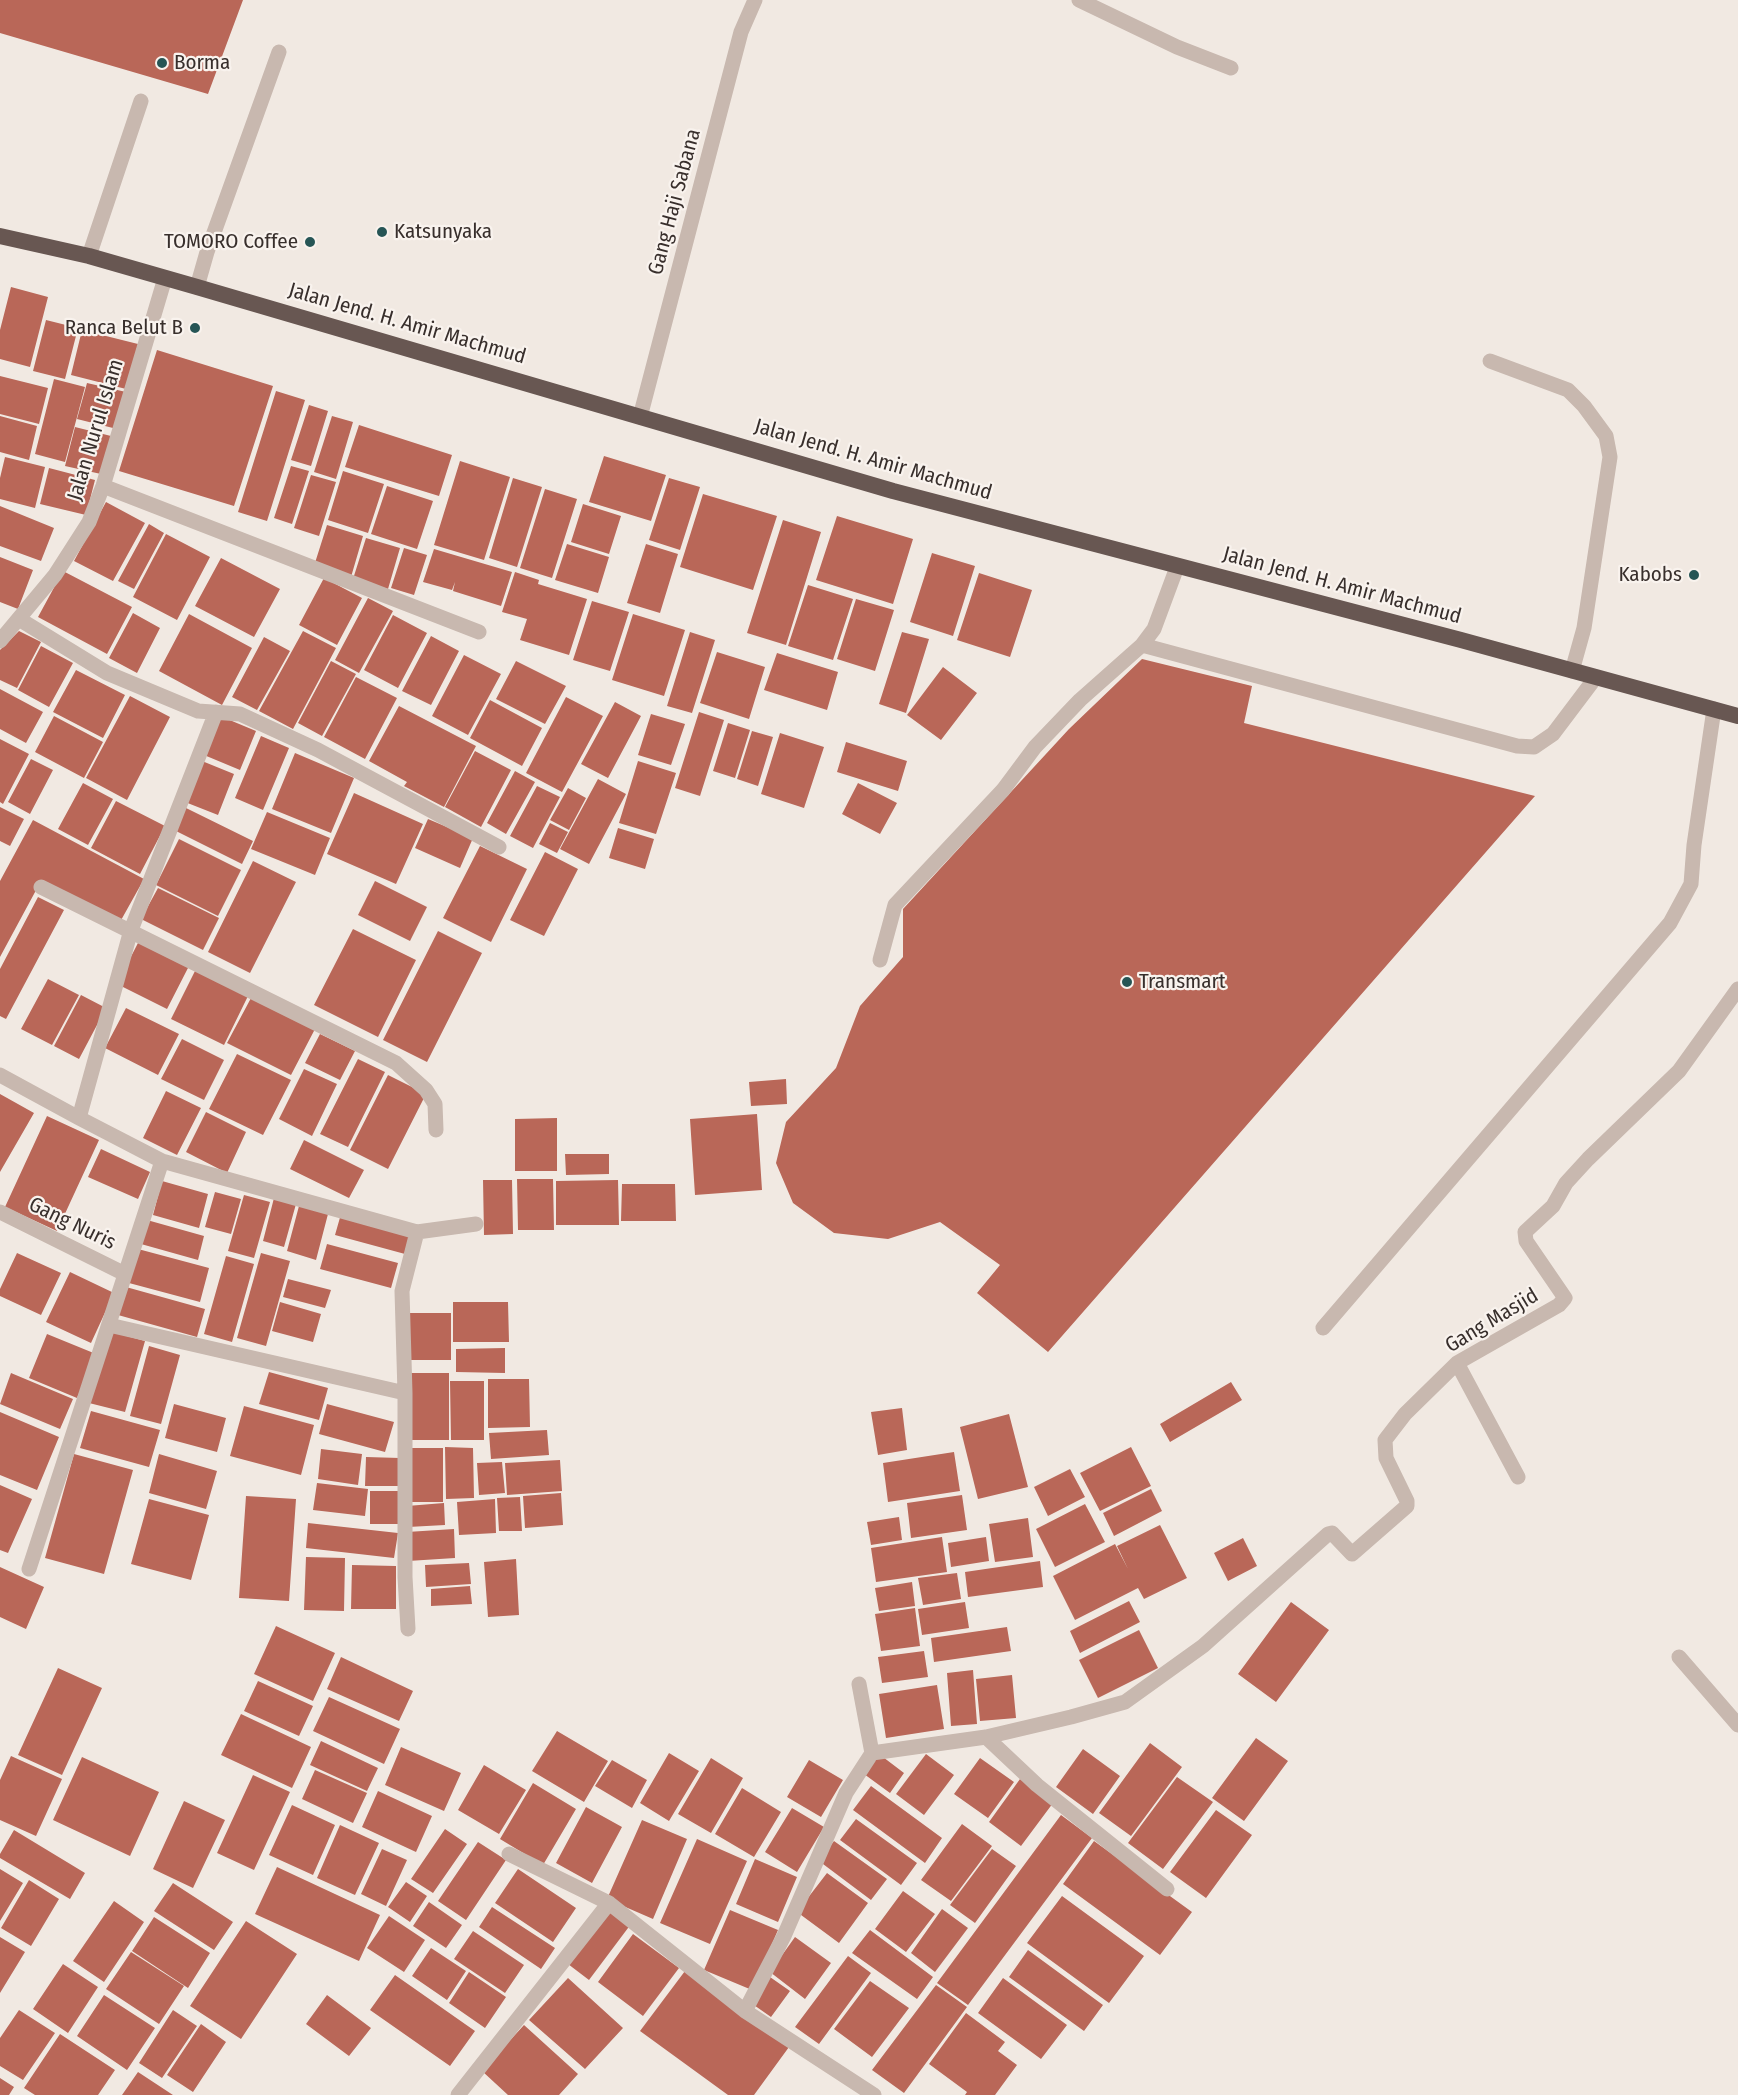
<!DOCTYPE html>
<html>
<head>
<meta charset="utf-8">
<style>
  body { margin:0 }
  canvas { display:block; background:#f1e9e2 }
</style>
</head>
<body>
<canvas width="1738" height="2095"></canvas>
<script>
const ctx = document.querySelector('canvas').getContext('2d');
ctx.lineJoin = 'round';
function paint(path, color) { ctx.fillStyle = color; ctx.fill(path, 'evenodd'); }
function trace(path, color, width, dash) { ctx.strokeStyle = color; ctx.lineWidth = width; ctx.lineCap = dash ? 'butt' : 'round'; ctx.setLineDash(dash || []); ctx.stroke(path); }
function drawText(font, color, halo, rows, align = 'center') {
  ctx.font = font + ' "Fira Sans Condensed",sans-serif'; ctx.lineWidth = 4.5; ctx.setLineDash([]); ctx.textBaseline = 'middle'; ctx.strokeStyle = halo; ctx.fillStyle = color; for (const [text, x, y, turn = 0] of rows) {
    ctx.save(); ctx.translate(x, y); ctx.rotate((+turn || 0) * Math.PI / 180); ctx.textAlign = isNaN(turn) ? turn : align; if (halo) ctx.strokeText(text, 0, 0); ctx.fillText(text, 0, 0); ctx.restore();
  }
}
const building = new Path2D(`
  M0 0H243L208 94 0 33Z
  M11 287 48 297 30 367 0 359V330Z
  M46 320 78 328 65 379 33 371Z
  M82 330 138 344 126 389 71 375Z
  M157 350 273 386 234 506 119 471Z
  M0 376 48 388 39 424 0 414Z
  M54 379 85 387 65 462 35 454Z
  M87 383 126 392 117 429 77 419Z
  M276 391 305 400 267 521 238 512Z
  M309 405 328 411 311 466 291 460Z
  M0 416 37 426 29 460 0 452Z
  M332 416 353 422 336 479 314 472Z
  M359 425 452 455 439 496 345 467Z
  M75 427 111 436 101 474 65 466Z
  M604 456 666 475 651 521 589 502Z
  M5 457 45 467 35 508 0 499V478Z
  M460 461 510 477 484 560 434 545Z
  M291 466 309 471 292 524 274 518Z
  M49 468 95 480 86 515 40 504Z
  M343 471 384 484 368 533 328 520Z
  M311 475 336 482 319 536 294 528Z
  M513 478 542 487 517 567 489 558Z
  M669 478 700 487 680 550 649 540Z
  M387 486 433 501 417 549 371 534Z
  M545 489 577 499 552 578 520 568Z
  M703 494 777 516 753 590 680 567Z
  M106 502 145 523 113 581 74 561Z
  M583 504 621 516 609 554 571 542Z
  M0 506 54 528 41 561 0 546Z
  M837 516 913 539 893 604 816 580Z
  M783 520 821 532 786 645 747 633Z
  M149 524 164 533 134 589 118 581Z
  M327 525 363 536 351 577 314 566Z
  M166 534 210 557 177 620 133 597Z
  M366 538 400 548 388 589 353 579Z
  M567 544 609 557 598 593 555 580Z
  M646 544 678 554 660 613 627 603Z
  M404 548 427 555 414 595 391 588Z
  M434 549 512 572 501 606 453 591 455 582 452 590 423 582Z
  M932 553 975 566 953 636 910 622Z
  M0 557 33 570 18 609 0 602Z
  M221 558 280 589 254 637 195 606Z
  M63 571 132 607 107 654 38 617Z
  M515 572 539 580 538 584 587 599 569 655 520 640 527 619 502 612Z
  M979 573 1032 590 1010 657 957 640Z
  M324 578 362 598 337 645 299 625Z
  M808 585 853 599 833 660 788 646Z
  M368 598 393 611 359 673 335 660Z
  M856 599 894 610 875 671 837 659Z
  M592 601 629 612 610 671 573 660Z
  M133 613 160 628 137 673 109 658Z
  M189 614 252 648 222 705 159 671Z
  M633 614 685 630 664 696 612 680Z
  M393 615 427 633 398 688 364 670Z
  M19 631 41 642 17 688 0 680V650Z
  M303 631 336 648 293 729 259 711Z
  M690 632 715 640 692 713 667 706Z
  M902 632 929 639 906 713 879 704Z
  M431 636 459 651 431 705 402 691Z
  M264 637 290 651 257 710 232 697Z
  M41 646 73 663 49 707 18 690Z
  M717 652 765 667 749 719 700 703Z
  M777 653 838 672 827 710 764 690Z
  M464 655 501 674 468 735 432 716Z
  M1142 659 1252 686 1244 723 1535 796 1048 1352 977 1293 1000 1265 940 1222 888 1239 834 1233 793 1203 776 1163 786 1122 836 1068 860 1006 903 957V909L1069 729Z
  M331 661 356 674 322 736 298 723Z
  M516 661 566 686 545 724 496 699Z
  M943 667 977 693 941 740 907 715Z
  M76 670 125 695 103 738 53 712Z
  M356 677 397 698 365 759 324 737Z
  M0 689 43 712 26 743 0 729Z
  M130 696 170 717 127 800 86 778Z
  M566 697 603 716 562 792 526 773Z
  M490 700 542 728 522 766 470 738Z
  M615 702 641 716 608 778 581 764Z
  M399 706 476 746 444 807 404 786 407 782 369 761Z
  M699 712 724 720 700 796 675 788Z
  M651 714 685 724 671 765 638 755Z
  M54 716 103 742 84 778 35 752Z
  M220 716 256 731 240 770 204 755Z
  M728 723 750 730 735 778 713 771Z
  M752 731 773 737 758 786 737 779Z
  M780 733 824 747 804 808 761 794Z
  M261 736 289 748 263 810 235 798Z
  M0 739 29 754 3 804 0 802Z
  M846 742 907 761 898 791 837 772Z
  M475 751 511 770 481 827 445 807Z
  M295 753 354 778 331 833 272 809Z
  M31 759 53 770 30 814 8 802Z
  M202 761 234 774 218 815 185 802Z
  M638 761 676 773 656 834 619 823Z
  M515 771 535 782 506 834 487 823Z
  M598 779 626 794 589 864 560 849Z
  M83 783 113 799 88 845 58 829Z
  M858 783 897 803 880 834 842 814Z
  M537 786 560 797 533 848 510 836Z
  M568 788 586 798 569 830 550 820Z
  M354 793 423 824 396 884 327 854Z
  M116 801 165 826 140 874 91 848Z
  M0 807 24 819 10 846 0 841Z
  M186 808 253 841 242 864 174 830Z
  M267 812 330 838 315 875 251 849Z
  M428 819 473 838 460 868 415 848Z
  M33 820 144 879 120 922 41 881 0 957V881Z
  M550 823 568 832 557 853 539 844Z
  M618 828 654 839 645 869 609 858Z
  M179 839 241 870 218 916 156 885Z
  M480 846 527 869 491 942 443 918Z
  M545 852 578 869 544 936 510 920Z
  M253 861 296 882 250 973 208 952Z
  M375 881 427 907 410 941 358 915Z
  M158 888 219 918 203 950 141 919Z
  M38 897 64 910 6 1019 0 1016V969Z
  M353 929 416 960 378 1037 314 1005Z
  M438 931 482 953 427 1062 383 1040Z
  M139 941 189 966 167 1009 117 984Z
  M196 969 248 996 224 1045 171 1019Z
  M48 979 79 995 52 1045 21 1029Z
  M81 995 106 1008 79 1059 54 1046Z
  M251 998 315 1029 291 1075 227 1043Z
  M126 1008 179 1034 158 1075 105 1048Z
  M320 1034 355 1051 340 1080 305 1063Z
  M182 1039 224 1060 204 1100 161 1079Z
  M237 1054 291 1080 263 1135 209 1109Z
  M358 1059 385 1072 348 1147 320 1134Z
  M304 1069 337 1084 312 1136 279 1119Z
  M388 1075 426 1094 388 1169 350 1150Z
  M786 1079 787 1104 751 1106 749 1082Z
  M166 1091 201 1108 177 1155 143 1138Z
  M0 1094 34 1113 0 1172Z
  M206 1112 246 1132 227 1173 186 1152Z
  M757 1114 762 1190 695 1195 690 1119Z
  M47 1116 99 1140 57 1231 5 1207Z
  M557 1118V1171H515V1119Z
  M304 1140 364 1170 349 1198 290 1169Z
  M101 1149 150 1172 138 1199 88 1177Z
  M565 1154H609V1174L566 1175Z
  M517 1179H553L554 1230H518Z
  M483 1180H512L513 1234 484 1235Z
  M618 1180 619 1225H556V1181Z
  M162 1181 208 1194 199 1228 153 1215Z
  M622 1184H675L676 1221H621Z
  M215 1192 241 1199 231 1234 205 1227Z
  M244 1195 270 1202 254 1258 228 1251Z
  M274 1198 296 1204 284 1247 263 1241Z
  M299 1206 328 1214 316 1260 287 1251Z
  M341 1214 411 1233 405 1254 335 1235Z
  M147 1220 204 1236 198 1260 141 1244Z
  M327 1244 398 1263 391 1288 320 1269Z
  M138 1249 209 1268 200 1302 129 1283Z
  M17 1253 61 1273 41 1315 0 1296V1289Z
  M261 1253 290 1261 266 1346 237 1338Z
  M226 1256 254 1264 232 1342 204 1334Z
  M70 1272 114 1293 91 1343 46 1322Z
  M288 1279 331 1290 325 1308 283 1297Z
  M126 1287 205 1309 197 1337 118 1315Z
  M280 1302 321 1314 313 1342 272 1331Z
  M453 1302H508L509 1342H453Z
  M410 1313H451V1360H410Z
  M108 1331 145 1341 125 1412 89 1403Z
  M47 1334 96 1354 77 1398 29 1378Z
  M149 1346 180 1355 161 1424 130 1416Z
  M505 1348V1373L456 1372V1349Z
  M269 1372 328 1388 319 1420 259 1404Z
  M11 1373 73 1399 60 1429 0 1404Z
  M411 1373H449V1440H412Z
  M488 1379H529L530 1427 488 1428Z
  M450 1381H484V1440H451Z
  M1231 1382 1242 1400 1170 1442 1160 1424Z
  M174 1404 226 1418 217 1452 165 1438Z
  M327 1404 394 1422 385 1452 319 1434Z
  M244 1406 314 1425 301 1475 230 1456Z
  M902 1408 907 1450 878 1455 871 1412Z
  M91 1411 160 1430 149 1467 80 1448Z
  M0 1412 59 1437 37 1490 0 1475Z
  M1009 1414 1028 1487 978 1499 960 1427Z
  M547 1430 549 1455 491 1459 489 1433Z
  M445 1447 473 1448 474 1498 446 1499Z
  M1131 1447 1151 1486 1100 1511 1080 1473Z
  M411 1448H443V1502H412Z
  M321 1449 362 1454 358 1485 318 1479Z
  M954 1452 960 1491 888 1502 883 1463Z
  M74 1454 133 1470 104 1574 45 1558Z
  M159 1454 217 1471 206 1509 149 1493Z
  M366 1457 400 1458V1486H365Z
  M560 1460 562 1491 507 1495 505 1463Z
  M502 1462 505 1493 479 1495 477 1463Z
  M1070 1469 1085 1497 1048 1516 1034 1487Z
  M317 1483 368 1489 365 1516 313 1510Z
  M0 1485 32 1499 8 1553 0 1550Z
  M1151 1489 1162 1511 1114 1536 1103 1513Z
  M370 1491H399V1524H370Z
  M561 1493 563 1525 525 1528 523 1496Z
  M962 1495 967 1530 911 1538 907 1503Z
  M246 1496 296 1499 289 1601 239 1598Z
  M520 1497 522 1531H499L497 1498Z
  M149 1499 209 1515 191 1580 131 1564Z
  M495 1499 496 1533 459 1535 457 1502Z
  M444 1503 445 1525 408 1527 407 1506Z
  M1085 1504 1105 1542 1055 1567 1036 1529Z
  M899 1517 902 1540 871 1545 867 1522Z
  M1028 1518 1033 1557 995 1562 989 1524Z
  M308 1523 398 1533 394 1558 306 1548Z
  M1160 1525 1187 1578 1144 1599 1138 1588 1075 1620 1053 1576 1115 1544 1128 1569 1117 1546Z
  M454 1529 455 1558 408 1561 407 1532Z
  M942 1537 947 1572 876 1582 871 1548Z
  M986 1537 989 1561 951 1567 948 1543Z
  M1243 1538 1257 1566 1228 1581 1214 1553Z
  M306 1557 345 1558 344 1611 304 1610Z
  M516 1559 519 1615 488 1617 484 1562Z
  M1040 1561 1043 1587 968 1597 965 1572Z
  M469 1563 471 1584 426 1587 425 1565Z
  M352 1565 396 1566V1609H351Z
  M0 1567 44 1587 26 1629 0 1617Z
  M957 1573 961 1599 923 1605 918 1578Z
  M912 1582 915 1606 879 1611 875 1588Z
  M470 1586 472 1604 431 1606V1589Z
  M1129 1601 1140 1622 1080 1653 1070 1631Z
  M965 1602 969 1628 922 1635 918 1609Z
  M1291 1602 1329 1630 1276 1702 1238 1674Z
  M915 1608 920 1646 881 1651 875 1614Z
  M276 1626 335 1653 313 1701 254 1674Z
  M1007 1627 1011 1651 934 1662 931 1638Z
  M1139 1630 1158 1668 1098 1698 1079 1660Z
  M924 1651 928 1677 882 1683 878 1657Z
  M341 1657 413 1691 399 1721 327 1689Z
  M58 1668 102 1688 62 1775 18 1755Z
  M973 1670 977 1724 951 1726 947 1673Z
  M1012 1675 1016 1718 980 1721 976 1679Z
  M258 1681 313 1706 299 1736 244 1711Z
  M937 1685 944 1729 886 1738 879 1694Z
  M329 1697 400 1729 384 1764 313 1731Z
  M241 1714 311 1747 292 1788 221 1755Z
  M557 1731 608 1761 584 1802 532 1771Z
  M1256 1738 1288 1761 1244 1821 1212 1798Z
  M321 1741 378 1768 367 1791 310 1765Z
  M1150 1743 1182 1767 1131 1836 1099 1813Z
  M401 1747 461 1773 444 1811 385 1785Z
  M1083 1749 1120 1776 1093 1814 1056 1787Z
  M669 1753 699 1771 669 1821 640 1803Z
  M879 1754 904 1773 890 1793 864 1774Z
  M926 1754 954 1775 924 1815 896 1794Z
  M11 1756 62 1779 36 1836 0 1820V1780Z
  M82 1757 159 1792 130 1856 53 1820Z
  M711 1758 743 1778 711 1833 678 1814Z
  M980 1758 1014 1782 988 1818 954 1794Z
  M612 1760 647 1780 632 1808 595 1786Z
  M809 1760 843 1780 821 1817 787 1797Z
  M484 1765 526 1790 499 1834 458 1810Z
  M315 1770 367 1793 353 1823 302 1799Z
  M253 1775 290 1792 254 1870 217 1853Z
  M1177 1777 1213 1802 1163 1869 1128 1843Z
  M1020 1779 1053 1803 1021 1846 989 1822Z
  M533 1783 576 1809 543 1865 500 1839Z
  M871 1786 942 1838 925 1863 853 1810Z
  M742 1788 781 1812 754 1857 715 1834Z
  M378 1791 432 1816 416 1852 362 1827Z
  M184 1801 225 1820 193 1888 153 1869Z
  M292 1805 335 1825 313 1875 269 1855Z
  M586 1807 622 1827 592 1883 556 1863Z
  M792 1808 824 1827 797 1872 765 1852Z
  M1216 1810 1252 1835 1206 1898 1170 1872Z
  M1061 1815 1092 1838 968 2005 937 1983Z
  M856 1819 917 1863 901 1885 840 1840Z
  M642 1820 687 1839 653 1919 607 1899Z
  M962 1824 992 1846 951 1901 921 1880Z
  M340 1825 379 1843 355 1895 317 1878Z
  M445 1829 467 1844 433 1893 411 1879Z
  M14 1830 85 1873 70 1899 0 1858V1854Z
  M697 1839 747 1861 710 1944 660 1923Z
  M834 1841 887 1879 871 1900 819 1861Z
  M1094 1841 1192 1912 1160 1955 1063 1884Z
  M478 1842 506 1860 466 1920 438 1901Z
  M382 1849 407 1860 386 1906 361 1894Z
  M992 1849 1016 1866 975 1923 950 1905Z
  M755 1859 797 1877 778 1922 736 1904Z
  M277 1867 380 1915 359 1961 255 1914Z
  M0 1869 23 1883 0 1921Z
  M518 1869 576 1908 553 1942 495 1903Z
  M827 1873 868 1903 839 1943 797 1912Z
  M29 1880 59 1899 31 1946 1 1928Z
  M406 1882 427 1896 410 1922 388 1907Z
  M173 1883 233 1922 214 1950 154 1911Z
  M903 1891 935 1914 906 1952 875 1929Z
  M1062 1896 1144 1956 1109 2003 1027 1943Z
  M114 1901 144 1922 104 1982 73 1961Z
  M429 1902 462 1925 446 1948 413 1926Z
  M492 1907 555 1948 541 1969 479 1927Z
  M609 1908 631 1924 589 1980 568 1964Z
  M942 1909 968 1928 935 1972 911 1953Z
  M730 1910 778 1930 752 1990 704 1970Z
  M389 1916 425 1940 404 1972 367 1948Z
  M154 1917 210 1953 188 1988 132 1951Z
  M246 1921 297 1954 241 2039 190 2006Z
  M870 1930 933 1977 917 1999 852 1953Z
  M473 1931 524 1965 505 1993 454 1959Z
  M633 1934 679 1968 643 2016 598 1982Z
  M0 1937 25 1952 0 1993Z
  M795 1937 831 1963 805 1999 770 1972Z
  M431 1948 466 1971 447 2000 412 1976Z
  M1028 1950 1103 2005 1084 2031 1009 1977Z
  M131 1952 184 1986 159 2024 106 1989Z
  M848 1956 871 1973 819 2044 795 2027Z
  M63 1964 98 1987 68 2033 33 2009Z
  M685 1971 789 2047 754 2095H728L640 2031Z
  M469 1972 506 1997 485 2028 449 2003Z
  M395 1975 475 2031 450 2066 370 2010Z
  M770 1977 790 1991 771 2017 751 2003Z
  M568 1978 623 2028 585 2069 529 2020Z
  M1003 1978 1067 2025 1041 2059 978 2013Z
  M870 1981 909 2008 872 2057 834 2029Z
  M936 1985 967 2007 904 2093 872 2070Z
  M104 1995 155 2028 127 2070 77 2036Z
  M327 1995 371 2028 349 2056 306 2024Z
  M19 2010 55 2033 23 2080 0 2066V2038Z
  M173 2010 197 2026 162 2078 139 2063Z
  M966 2013 1005 2042 998 2051 1017 2065 995 2095H965L967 2092 929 2064Z
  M201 2024 226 2042 193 2092 167 2075Z
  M524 2025 578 2074 559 2095H508L482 2071Z
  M60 2034 115 2070 98 2095H35L24 2088Z
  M138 2072 173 2095H122Z
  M0 2078 14 2087 9 2095H0Z`);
const service = new Path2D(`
  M89 256 141 101
  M197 287 207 252 279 52
  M1490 361 1568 390 1584 406 1606 436 1610 457 1584 628 1572 671
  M1142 645 1517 746 1534 747 1553 734 1596 677
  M880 960 895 905 1003 790 1035 747 1080 700 1142 645 1154 629 1177 567
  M1323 1328 1670 923 1691 884 1694 845 1714 709`);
const minor = new Path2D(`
  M1079 0 1177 47 1231 68
  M640 417 741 32 755 0
  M103 486 479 632
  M19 619 107 673 198 711 240 714 318 750 499 847
  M0 641 55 575 89 522 103 486 165 278
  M41 887 396 1063 426 1090 435 1104 436 1130
  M0 1075 79 1118 162 1161 417 1232 476 1224
  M79 1118 131 930 216 712
  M0 1212 125 1274
  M109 1325 405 1393
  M1457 1363 1518 1477
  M29 1569 162 1161
  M408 1629 405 1577V1393L402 1291 417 1232
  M1679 1657 1738 1725
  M986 1737 1037 1785 1167 1889
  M872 1753 986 1737 1071 1717 1125 1702 1203 1646 1328 1534 1332 1533 1352 1554 1407 1506V1501L1386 1458 1385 1440 1405 1414 1457 1363 1559 1305 1565 1298 1526 1241 1525 1232 1553 1206 1566 1183 1588 1159 1679 1071 1738 989
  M509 1854 609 1903 745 2011 874 2095
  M745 2011 784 1936 846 1793 872 1753 859 1684
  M458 2095 609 1903`);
const trunk = new Path2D(`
  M0 236 89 256 197 287 893 491 1461 640 1738 716`);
const markers = [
  [162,63,6,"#265555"],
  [382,232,6,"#265555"],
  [310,242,6,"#265555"],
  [195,328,6,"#265555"],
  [1694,575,6,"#265555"],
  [1127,982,6,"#265555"]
];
const poiNames = [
  ["Borma",174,63],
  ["Katsunyaka",394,232],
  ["TOMORO Coffee",298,242,"right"],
  ["Ranca Belut B",183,328,"right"],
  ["Kabobs",1682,575,"right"],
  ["Transmart",1139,982]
];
const streetNames = [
  ["Gang Haji Sabana",675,202,-75],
  ["Jalan Jend. H. Amir Machmud",407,324,16],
  ["Jalan Nurul Islam",96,430,-73],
  ["Jalan Jend. H. Amir Machmud",873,460,16],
  ["Jalan Jend. H. Amir Machmud",1342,586,15],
  ["Gang Nuris",72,1224,26],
  ["Gang Masjid",1492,1321,-31]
];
paint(building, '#b96758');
trace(service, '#c8b8af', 15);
trace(minor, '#c8b8af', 15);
trace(trunk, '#685752', 16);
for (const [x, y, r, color] of markers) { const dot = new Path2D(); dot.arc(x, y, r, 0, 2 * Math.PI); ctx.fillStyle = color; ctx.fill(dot); trace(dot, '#f9f3ee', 2); }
drawText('21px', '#382f2c', '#f9f3ee', poiNames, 'left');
drawText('21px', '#382f2c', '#f9f3ee', streetNames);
</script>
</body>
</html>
